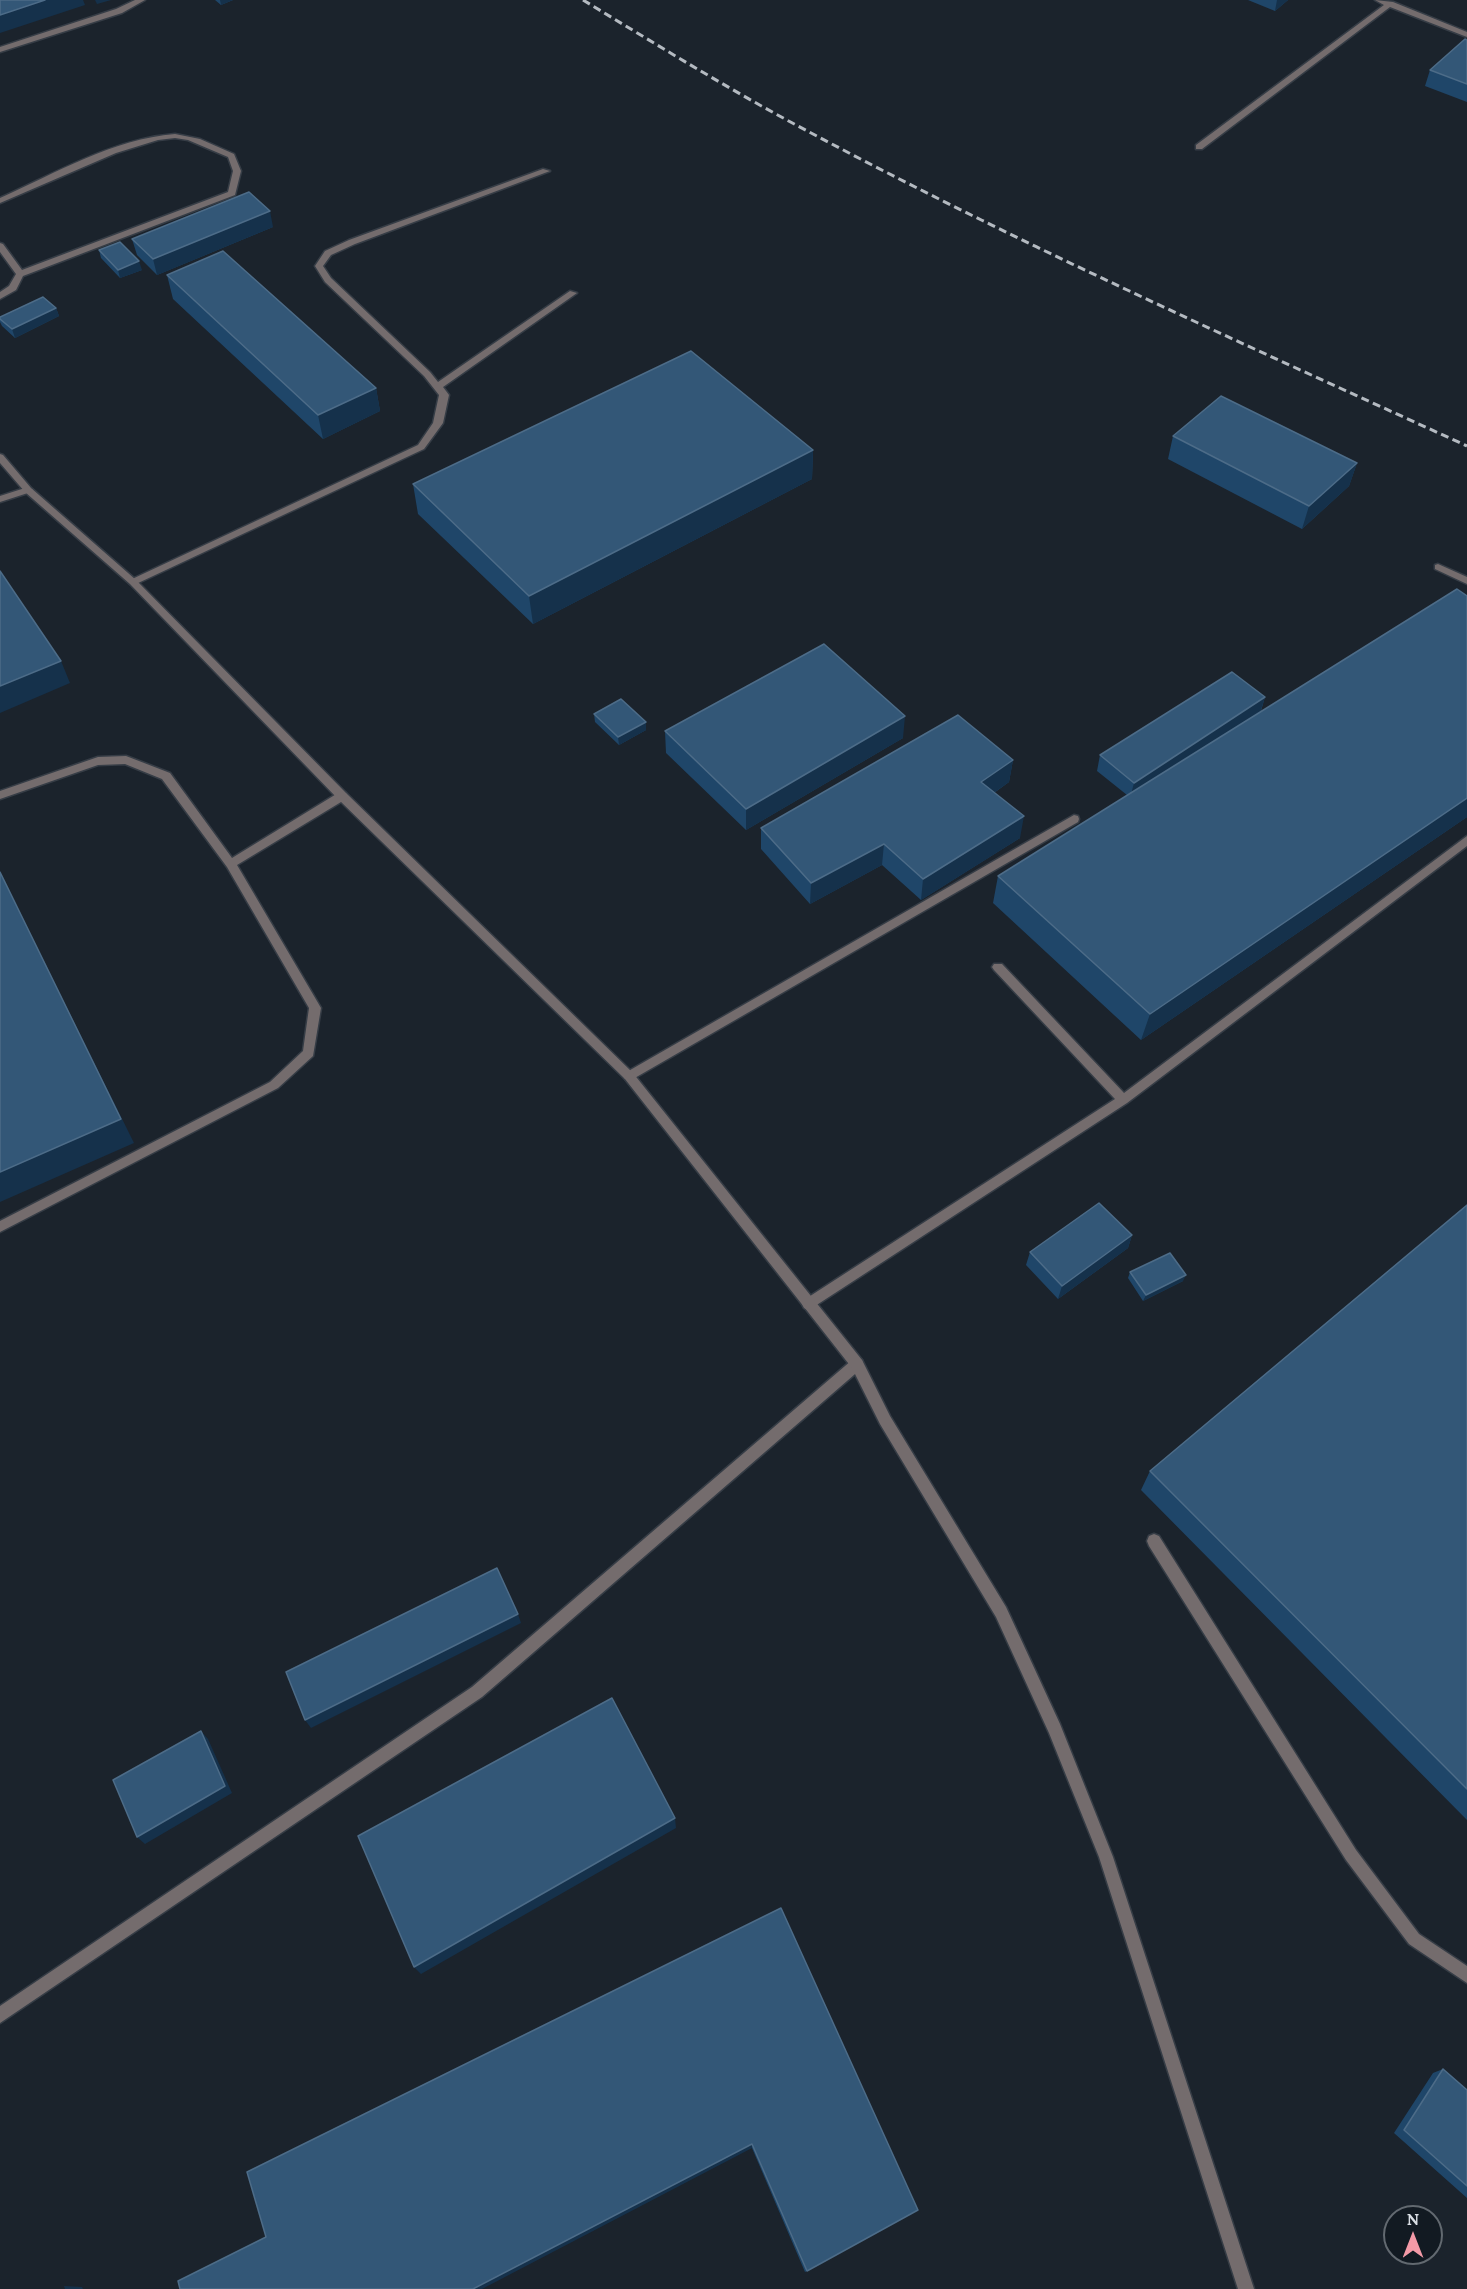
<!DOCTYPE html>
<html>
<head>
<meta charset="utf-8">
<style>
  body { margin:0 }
  #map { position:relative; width:1467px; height:2289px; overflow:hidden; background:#1b232c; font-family:Lora,serif }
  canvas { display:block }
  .north { position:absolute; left:1383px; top:2205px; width:60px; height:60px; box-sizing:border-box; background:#121a22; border:2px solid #626970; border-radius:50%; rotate:0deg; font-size:16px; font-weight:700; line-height:24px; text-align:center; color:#dadfe5 }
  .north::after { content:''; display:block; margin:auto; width:21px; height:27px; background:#f39aa7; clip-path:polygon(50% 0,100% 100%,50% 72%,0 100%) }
</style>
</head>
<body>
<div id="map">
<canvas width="1467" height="2289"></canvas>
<div class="north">N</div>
</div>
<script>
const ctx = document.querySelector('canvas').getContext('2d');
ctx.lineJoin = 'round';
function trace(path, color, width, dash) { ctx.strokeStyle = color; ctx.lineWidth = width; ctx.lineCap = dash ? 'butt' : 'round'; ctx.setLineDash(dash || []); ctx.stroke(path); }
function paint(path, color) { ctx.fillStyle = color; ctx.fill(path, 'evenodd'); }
const lane = new Path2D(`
  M135 0H145L122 13 0 52V47L116 9Z
  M1375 0 1393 2 1467 32V37L1390 7 1202 149H1196V145L1384 5Z
  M175 134 200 139 234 154 241 171 235 195 23 276 16 290 0 299V292L9 286 16 274 0 252V243L3 244 22 270 228 192 233 171 228 157 188 140 175 138 158 140 116 153 0 203V198C56 173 113 139 175 134Z
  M543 169 550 171 355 244 331 255 323 266 331 278 430 372 438 382 570 291 577 293 443 387 449 395 443 423 424 449 136 584H130V580L418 445 433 423 439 395 424 376 325 282 315 266 325 251 349 240Z
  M28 487 33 490 31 492 0 502V496Z
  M1438 564 1467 577V584L1435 569V565Z
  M126 756 170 773 232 858 338 793H346L347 796 346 799 237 865 321 1008 313 1056 278 1088 0 1232V1221L270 1082 303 1051 309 1008 227 867 162 779 125 764 98 765 0 799V791L98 757Z
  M1074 815 1078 816 1079 819 1078 822 633 1079H625L623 1076 625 1073Z
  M1467 836V846L1127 1103 812 1308 808 1310 804 1308 802 1304 804 1300 1115 1099 994 970 992 967 994 964H1002L1124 1093Z
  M857 1358 862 1360 863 1364 862 1368 482 1697 0 2023V2006L472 1687 852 1360Z
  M1154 1534 1159 1536 1356 1850 1419 1934 1467 1966V1983L1409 1944 1346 1860 1149 1546 1147 1541 1149 1536Z`);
const street = new Path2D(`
  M0 454 3 455 31 488 136 580 346 793 633 1073 862 1360 890 1416 1006 1607 1060 1724 1113 1857 1254 2289H1238L1099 1857 1049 1733 996 1617 880 1424 852 1368 625 1079 338 799 130 584 25 492 0 463Z`);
const rail = new Path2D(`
  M583 0C654 43 725 87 798 126 1016 243 1242 343 1467 446`);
const wall = new Path2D(`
  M215 0H233L221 5Z
  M1248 0H1288L1275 11Z
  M1467 40V102L1425 86 1430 70Z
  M273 227 157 275 137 255 132 239Z
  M99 250 142 270 120 278 101 258Z
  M167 275 376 388 380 411 323 439 173 299Z
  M56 308 59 316 15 338 2 326 0 322V317Z
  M1173 436 1357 463 1349 486 1302 529 1168 459Z
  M813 450 812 479 533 624 418 514 413 484Z
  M1467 596V817L1141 1040 993 903 998 876 1127 795 1097 771 1100 755 1265 697 1261 711Z
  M594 714 646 730 619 745 595 722Z
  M665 731 903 738 746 830 666 753Z
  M1013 760 1009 782 994 793 1020 838 921 900 882 865 810 904 761 849V828Z
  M1467 1205V1820L1141 1490 1150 1471Z
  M1132 1235 1128 1248 1058 1299 1026 1265 1030 1252Z
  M1130 1272 1183 1281 1143 1301 1128 1278Z
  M781 1908 918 2210 805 2272 752 2148 266 2237Z
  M1443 2069 1467 2090V2198L1394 2133 1433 2073Z`);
const shadedWall = new Path2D(`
  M45 0H83L85 5 0 33V15Z
  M95 0H111L97 4Z
  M220 0H233L221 5Z
  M1277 0H1288L1275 11Z
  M270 211 273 227 157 275 153 259Z
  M139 261 142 270 120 278 118 270Z
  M56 308 59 316 15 338 12 329Z
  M376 388 380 411 323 439 318 415Z
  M813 450 812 479 533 624 529 596Z
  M1357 463 1349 486 1302 529 1309 506Z
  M61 661 70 683 0 713V686Z
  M1265 697 1260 713 1130 798 1134 783Z
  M905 716 903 738 746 830V809Z
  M646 722V730L619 745 618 737Z
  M1013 760 1009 782 978 804 981 782Z
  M1467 798V817L1141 1040 1150 1014Z
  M1024 816 1020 838 921 900 923 879Z
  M884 844 882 865 810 904 811 883Z
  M0 872 134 1143 0 1202Z
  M1132 1235 1128 1248 1058 1299 1062 1286Z
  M1186 1275 1183 1281 1143 1301 1146 1295Z
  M518 1614 521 1623 311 1728 305 1720Z
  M201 1731 208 1739 232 1793 145 1844 137 1837Z
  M675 1818 676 1828 421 1974 414 1967Z
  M752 2144V2148L482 2289H473Z
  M64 2286 82 2287 83 2289H65Z`);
const building = new Path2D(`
  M0 0H45L0 15Z
  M1465 39 1467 40V84L1430 70Z
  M249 192 270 211 153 259 132 239Z
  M120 242 139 261 118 270 99 250Z
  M223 251 376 388 318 415 167 275Z
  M43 297 56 308 12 329 0 319V317Z
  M691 351 813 450 529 596 413 484Z
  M1221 396 1357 463 1309 506 1173 436Z
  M0 571 61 661 0 686Z
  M1457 589 1467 596V798L1150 1014 998 876Z
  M824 644 905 716 746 809 665 731Z
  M1232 672 1265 697 1134 783 1100 755Z
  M621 699 646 722 618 737 594 714Z
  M958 715 1013 760 981 782 1024 816 923 879 884 844 811 883 761 828Z
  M0 872 121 1119 0 1172Z
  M1099 1203 1132 1235 1062 1286 1030 1252Z
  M1467 1205V1789L1150 1471Z
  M1170 1253 1186 1275 1146 1295 1130 1272Z
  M497 1568 518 1614 305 1720 286 1672Z
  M612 1698 675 1818 414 1967 358 1836Z
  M201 1731 225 1786 137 1837 113 1780Z
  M781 1908 918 2210 807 2271 752 2144 473 2289H180L178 2281 266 2237 247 2172Z
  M1443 2069 1467 2090V2186L1404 2130Z`);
trace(lane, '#363d46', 3);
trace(street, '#363d46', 3);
paint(lane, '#746c6d');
paint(street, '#746c6d');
trace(rail, '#b4bac1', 3, [8, 4.5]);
paint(wall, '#1f4669');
paint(shadedWall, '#15314b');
paint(building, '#335777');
trace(building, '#4d6c88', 1.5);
</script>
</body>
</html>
